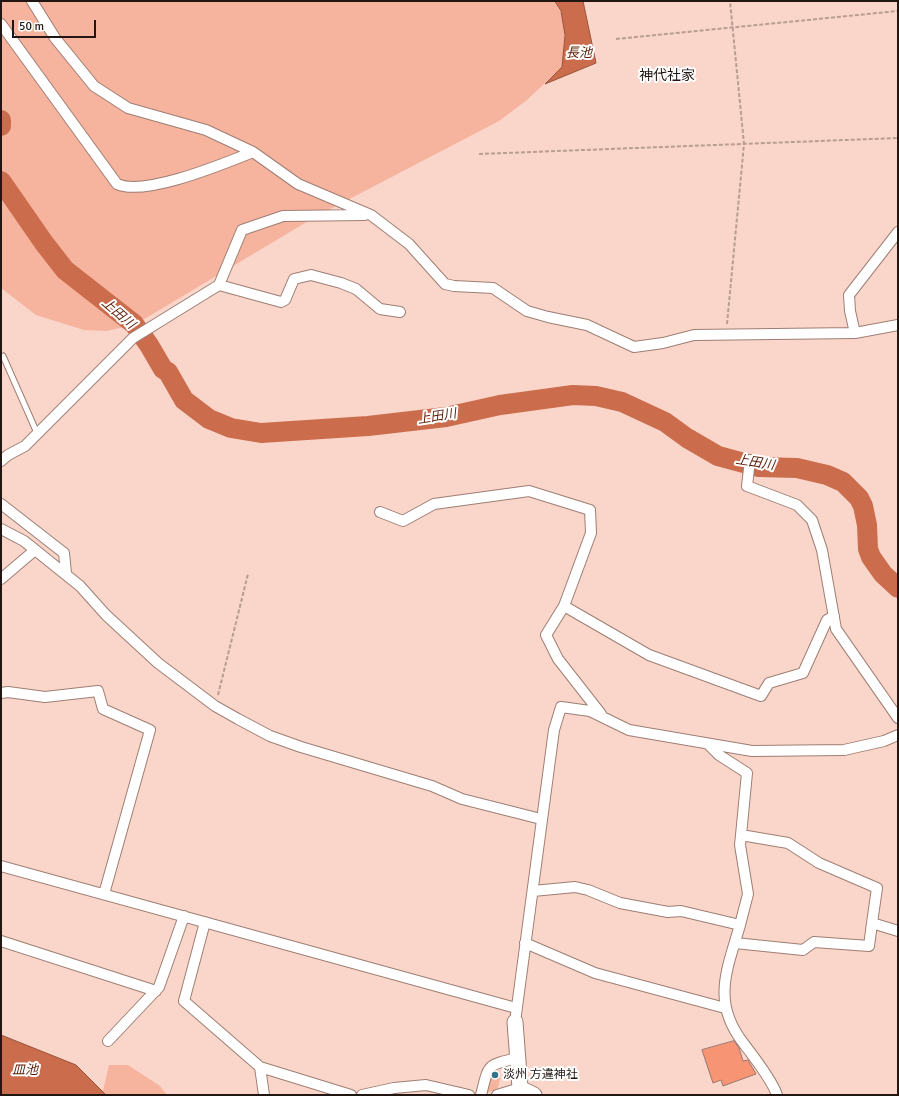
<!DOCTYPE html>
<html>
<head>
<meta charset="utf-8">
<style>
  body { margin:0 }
  #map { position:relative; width:899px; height:1096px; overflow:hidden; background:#fad6ca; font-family:Signika,sans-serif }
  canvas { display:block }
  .frame { position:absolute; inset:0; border:2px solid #221612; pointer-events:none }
  .scale { position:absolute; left:12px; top:20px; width:84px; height:18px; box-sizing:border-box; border:2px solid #221612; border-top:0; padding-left:5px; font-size:12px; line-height:14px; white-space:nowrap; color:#221612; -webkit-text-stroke:3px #fff; paint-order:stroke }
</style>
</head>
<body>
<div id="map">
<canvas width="899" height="1096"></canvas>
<div class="frame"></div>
<div class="scale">50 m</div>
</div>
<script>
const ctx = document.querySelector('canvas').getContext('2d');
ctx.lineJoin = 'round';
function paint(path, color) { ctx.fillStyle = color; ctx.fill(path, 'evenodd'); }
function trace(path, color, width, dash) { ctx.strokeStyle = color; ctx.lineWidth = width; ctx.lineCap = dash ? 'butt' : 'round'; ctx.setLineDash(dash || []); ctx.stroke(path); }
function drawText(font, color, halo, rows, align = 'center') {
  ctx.font = font + ' Signika,"Noto Sans JP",sans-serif'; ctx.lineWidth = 4; ctx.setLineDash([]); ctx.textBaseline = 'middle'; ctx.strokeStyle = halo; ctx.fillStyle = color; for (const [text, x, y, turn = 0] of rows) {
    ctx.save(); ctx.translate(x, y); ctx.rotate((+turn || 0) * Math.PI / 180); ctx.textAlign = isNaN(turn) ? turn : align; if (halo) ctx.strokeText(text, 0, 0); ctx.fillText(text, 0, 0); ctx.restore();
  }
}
const green = new Path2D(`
  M1 1H555C568 21 564 44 562 67L527 100 499 121 315 217 136 324 107 331 84 330 36 315 1 288Z
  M109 1065H128L160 1086 167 1095H102Z
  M491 1073 498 1076 500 1079 498 1088 493 1091 487 1092 486 1091Z`);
const water = new Path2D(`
  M555 1H583L596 63 545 84 562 67 565 35 561 11Z
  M1 1035 76 1065 106 1095H1Z`);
const river = new Path2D(`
  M1 120V126
  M1 181 44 243 65 270 134 324 149 345 163 369 168 372 184 400 209 419 231 428 261 433 368 426 446 417 500 405 573 395 596 396 622 402 665 422 687 438 718 456 759 467 797 468 827 475 843 482 859 498 863 506 867 525 868 549 871 557 883 574 898 588`);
const building = new Path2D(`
  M734 1041 739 1048 743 1061 748 1060 756 1074 723 1086 721 1080 713 1083 702 1050Z`);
const path = new Path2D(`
  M616 39 898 11
  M479 154 898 138
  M727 324 744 144 730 1
  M218 695 248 574`);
const lane = new Path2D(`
  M3 356 37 433`);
const street = new Path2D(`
  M32 1 55 38 94 86 128 108 206 130 253 152 298 184 371 215 409 244 445 284 454 286 493 288 527 311 548 317 587 325 634 347 663 343 694 335 855 333 898 325
  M1 24 117 184C145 197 225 163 253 152
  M219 285 281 302 285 300 294 279 311 275 341 283 356 289 380 309 400 312
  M855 333 850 311 849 295 898 232
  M750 460 747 486 797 505 812 520 822 550 836 629 898 718
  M1 461 8 455 25 446 133 338 219 285 242 230 283 216 365 215
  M1 504 64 553 66 573
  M380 512 403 521 434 504 529 491 590 510 591 533 564 606 649 655 761 696 769 683 803 673 827 620 834 616
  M1 529 24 541 80 586 106 615 158 663 215 706 238 719 270 736 301 747 432 786 462 799 541 819
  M1 579 35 550
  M564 606 546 635 558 659 601 714
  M1 693 8 692 45 697 98 691 103 709 150 730 104 894
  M709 745 719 755 747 773 741 835 788 843 819 863 877 888 872 923
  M1 866 516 1008
  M533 891 575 887 588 890 620 903 668 912 681 911 740 925C727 970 711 1002 744 1044 754 1057 772 1080 777 1095
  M205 922 184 1001 260 1067
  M740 925 748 894 740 845 741 835
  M1 941 156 991
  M525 943 595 973 725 1008
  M735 943 803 950 814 942 869 946 872 923 898 931
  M515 1022 554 730 561 707 590 711 629 730 752 751 844 750 884 741 898 735
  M108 1041 159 987 184 916
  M264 1095 260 1067 351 1095
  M362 1095 394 1088 426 1085 469 1095
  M481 1095C489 1064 486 1065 518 1058
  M497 1095 520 1088`);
const secondary = new Path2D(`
  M515 1022 520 1088 534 1095`);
const markers = [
  [495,1075,4,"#327486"]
];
const poiNames = [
  ["淡州 方違神社",503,1075]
];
const waterNames = [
  ["長池",579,54],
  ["上田川",118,314,41],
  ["上田川",437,417,-9],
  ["上田川",755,463,9],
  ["皿池",25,1071]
];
const quarterNames = [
  ["神代社家",667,76]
];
paint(green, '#f6b39d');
paint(water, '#cb6c4c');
trace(water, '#98523b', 1);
trace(river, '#cb6c4c', 20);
paint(building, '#f79473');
trace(building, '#98786e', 1);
trace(lane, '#9e7e73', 7);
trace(street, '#9e7e73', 12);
trace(secondary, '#9e7e73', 17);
trace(path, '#b99c92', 2, [4, 2]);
trace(lane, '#fff', 5);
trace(street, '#fff', 10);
trace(secondary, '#fff', 15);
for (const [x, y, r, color] of markers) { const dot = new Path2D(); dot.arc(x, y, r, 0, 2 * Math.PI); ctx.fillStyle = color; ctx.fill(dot); trace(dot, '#fff', 1.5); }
drawText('12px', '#221612', '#fff', poiNames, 'left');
drawText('italic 13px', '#5b1e07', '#fff', waterNames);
drawText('14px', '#221612', '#fff', quarterNames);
</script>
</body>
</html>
